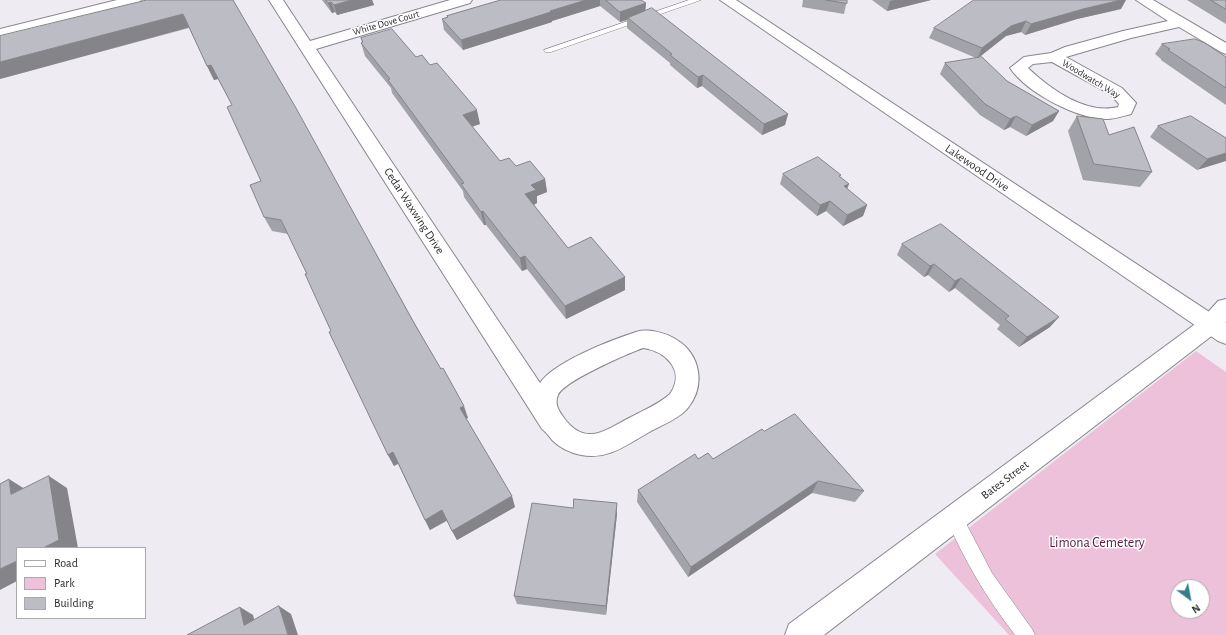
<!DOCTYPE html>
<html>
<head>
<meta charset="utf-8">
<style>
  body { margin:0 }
  #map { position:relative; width:1226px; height:635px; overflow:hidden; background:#efebf3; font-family:"Alegreya Sans",sans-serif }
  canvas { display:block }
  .legend { position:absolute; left:16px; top:547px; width:130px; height:72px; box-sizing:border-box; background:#fff; border:1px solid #abaaab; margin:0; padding:5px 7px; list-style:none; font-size:12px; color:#2c2b2e }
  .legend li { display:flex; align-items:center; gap:8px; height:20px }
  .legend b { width:20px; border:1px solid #abaaab }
  .north { position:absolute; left:1170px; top:579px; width:40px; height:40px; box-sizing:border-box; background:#fff; border:1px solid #abaaab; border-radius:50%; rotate:148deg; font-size:11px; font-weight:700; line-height:16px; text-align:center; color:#2c2b2e }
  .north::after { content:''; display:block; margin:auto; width:14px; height:18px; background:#367b89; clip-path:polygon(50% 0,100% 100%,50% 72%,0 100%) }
</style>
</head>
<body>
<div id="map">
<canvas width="1226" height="635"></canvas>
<ul class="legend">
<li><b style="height:5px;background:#fff"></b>Road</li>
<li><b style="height:11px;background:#edc1d9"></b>Park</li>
<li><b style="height:11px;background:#bcbcc4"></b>Building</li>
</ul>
<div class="north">N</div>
</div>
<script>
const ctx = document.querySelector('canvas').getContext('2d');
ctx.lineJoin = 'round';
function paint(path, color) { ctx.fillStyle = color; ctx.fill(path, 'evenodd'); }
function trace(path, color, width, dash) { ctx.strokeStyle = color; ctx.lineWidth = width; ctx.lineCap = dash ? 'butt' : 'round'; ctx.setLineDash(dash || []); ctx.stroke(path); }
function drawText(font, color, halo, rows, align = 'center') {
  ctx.font = font + ' "Alegreya Sans",sans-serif'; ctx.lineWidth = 3; ctx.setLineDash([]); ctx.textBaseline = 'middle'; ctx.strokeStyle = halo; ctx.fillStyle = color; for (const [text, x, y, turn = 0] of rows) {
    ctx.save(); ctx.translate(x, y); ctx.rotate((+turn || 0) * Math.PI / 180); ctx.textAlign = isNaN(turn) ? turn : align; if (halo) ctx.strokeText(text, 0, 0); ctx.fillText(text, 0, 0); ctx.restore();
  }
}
const green = new Path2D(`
  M1196 351 1226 372V635H1009L935 554ZM1178 587H1202V611H1178Z`);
const lane = new Path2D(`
  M689 0H701L551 52H545L544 50Z
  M954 510 960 512 992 573 1032 629 1035 635H1015C987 599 964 560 946 518L948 512Z`);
const street = new Path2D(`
  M117 0H141L139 3 0 37V29Z
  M269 0H283L310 41 450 0H472L470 3 316 49 540 383C554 362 611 340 636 332 649 328 666 333 677 340 701 355 706 387 687 409 677 420 659 426 646 434 625 446 607 460 581 455 571 453 560 448 552 440 549 436 546 432 542 429ZM643 348C666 351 686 371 670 394 659 404 644 410 631 417 607 429 586 448 564 418 559 411 554 404 558 395 564 381 627 354 643 348Z
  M1136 0H1153L1226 43V54L1221 52 1179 27 1131 38 1066 57 1122 88 1136 103 1131 114C1123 116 1115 119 1107 119 1077 119 1027 93 1010 68L1024 57 1051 53 1065 47 1123 31 1168 21ZM1052 62 1110 94 1119 104 1118 107C1086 115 1050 89 1028 68L1033 64Z
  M1226 299V322L1218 331 824 635H785L789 624 1202 319 1218 301Z`);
const secondary = new Path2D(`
  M720 0H736L1226 323V344L1218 341Z`);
const wall = new Path2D(`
  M233 0 468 418H466L515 507 457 540 447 521 430 530 425 520 398 464 394 466 388 455 331 331 307 274 288 234 272 231 264 217 261 181 232 105 218 79 214 80 189 28 0 79Z
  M322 0H372L374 5 337 15 335 12 332 13Z
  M501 0H641L646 3 645 11 788 114 785 125 762 135 702 86 697 88 670 65V63L627 28V20L620 22 600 6 552 21V22L463 50 444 30 442 19 447 18V16Z
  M803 0H847L844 14 802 7Z
  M872 0H931L887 11Z
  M1187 0H1226V24Z
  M1121 9 1077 19 1025 35 1021 32 1006 36 978 58 1007 81 1059 111 1053 121 1026 136 1010 127 1004 130 980 115 940 74 945 63 976 58 929 38 934 28Z
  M361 38 416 57 480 124 472 126 500 161 516 166 545 179 547 192 537 196V203L534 205 568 248 625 277V290L566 319 527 269 522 271 486 225H484L464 197 463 191 392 93 391 88 365 56 361 43 362 42Z
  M1162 44 1226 57V105L1161 60V59L1155 54Z
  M1077 116 1109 135 1152 172 1140 187 1083 180 1068 131Z
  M1158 126 1226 138 1197 170 1150 137Z
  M783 174 841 177 847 189 867 205 863 216 843 226 826 211 817 216 780 184Z
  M902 244 1050 327 1019 347 997 329 1000 325 955 288 949 292 928 275 924 277 897 255Z
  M764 431 864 491 855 502 812 493 688 577 637 502 638 490 698 459H713Z
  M617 514 606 615 517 604 514 596Z`);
const shadedWall = new Path2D(`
  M352 0H372L374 5 337 15 334 5Z
  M586 0H600V6L552 21V22L463 50 461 40Z
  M894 0H931L887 11 890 1Z
  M1121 0H1126L1121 9 1077 19 1025 35 1031 24 1083 9Z
  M331 2 335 12 332 13 328 3Z
  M646 3 645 14 628 18 627 20 620 22V12Z
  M183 14 190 27 0 79V62Z
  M1026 21 1021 32 1006 36 977 59 982 48 1011 26Z
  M211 65 218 79 214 80 207 66Z
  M703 75 702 86 697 88 698 77Z
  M477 110 480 124 466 129 463 115Z
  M1059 111 1053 121 1026 136 1032 125Z
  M788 114 785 125 762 135 764 124Z
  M1016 116 1010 127 1004 130 1010 119Z
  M1226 153V161L1197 170 1207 159Z
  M545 179 547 192 537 196V203L527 208 525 194 531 185Z
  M849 184 845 195 844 186Z
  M830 201 826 211 817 216 820 205Z
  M867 205 863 216 843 226 847 215Z
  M483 211 486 225H484L481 212Z
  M525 256 527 269 522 271 520 258Z
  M934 264 928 275 924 277 930 266Z
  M625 277V290L566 319 565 306Z
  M961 278 955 288 949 292 955 281Z
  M1059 317 1050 327 1019 347 1027 337Z
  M464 406 468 418 464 420 460 408Z
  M393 452 399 463 394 466 388 455Z
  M49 476 67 488 78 548H43Z
  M9 479 28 491 11 494Z
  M818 481 812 493 688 577 691 567Z
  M512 496 515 507 457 540 452 531Z
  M617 503V514L606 615V606Z
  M442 510 447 520 430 530 425 520Z
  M17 561V581L0 590V569Z
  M279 606 291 614 298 635H288Z
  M240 607 253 615 258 633 244 625Z`);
const building = new Path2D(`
  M147 0H233L296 108 414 323 441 369 443 368 464 406 460 408 512 496 452 531 442 510 425 520 393 452 388 455 353 382 329 332 331 331 305 274H307L281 220 264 217 250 185 261 181 227 107 232 105 211 65 207 66 183 14 0 62V36Z
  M326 0H352L334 5 331 2 328 3Z
  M501 0H586L550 11 551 12 461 40 442 19 448 17 447 16Z
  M606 0H641L646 3 620 12Z
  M826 0H847V3Z
  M974 0H1121L1083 9 1031 24 1026 21 1011 26 982 48 934 28Z
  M1211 0H1226V9Z
  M652 8 788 114 764 124 703 75 698 77 670 55 672 54 628 18Z
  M392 29 416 57 422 55 430 65 437 63 477 110 463 115 500 161 509 158 516 166 530 161 545 179 531 185 536 190 525 194 568 248 591 237 625 277 565 306 525 256 520 258 483 211 481 212 461 184 464 183 388 80 390 79 361 43 363 42 361 38Z
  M1195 39 1205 43 1226 57V88L1168 50 1170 49 1162 44Z
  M982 57 1007 81 1059 111 1032 125 1016 116 1010 119 985 104 945 63Z
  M1077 116 1103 119 1109 135 1134 127 1152 172 1094 164Z
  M1191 116 1226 138V153L1207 159 1158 126Z
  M818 157 841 175 839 176 849 184 844 186 867 205 847 215 830 201 820 205 783 174Z
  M941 224 1059 317 1027 337 1005 319 1009 316 961 278 955 281 934 264 930 266 902 244Z
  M795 414 864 491 818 481 691 567 638 490 695 454 698 459 708 453 713 459 762 429 764 431Z
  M49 476 59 540 43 548H17V561L0 569V484L9 479 11 494Z
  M574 499 617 503 606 606 514 596 532 503 573 508Z
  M279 606 288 635H187L240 607 244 625Z`);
const farStreetnames = [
  ["White Dove Court",386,23,-16],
  ["Woodwatch Way",1091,79,31]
];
const streetNames = [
  ["Lakewood Drive",977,168,34],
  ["Cedar Waxwing Drive",414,211,57],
  ["Bates Street",1005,480,-37]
];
const nearParknames = [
  ["Limona Cemetery",1097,543]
];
paint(green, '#edc1d9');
trace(lane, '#88848c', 1);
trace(street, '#88848c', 2);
trace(secondary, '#88848c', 2);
paint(lane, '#fff');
paint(street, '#fff');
paint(secondary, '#fff');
paint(wall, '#a2a2a9');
paint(shadedWall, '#848489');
paint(building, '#bcbcc4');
trace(building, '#848489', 1);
drawText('10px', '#2c2b2e', '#fff', farStreetnames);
drawText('12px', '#2c2b2e', '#fff', streetNames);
drawText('14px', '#531c3f', '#fff', nearParknames);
</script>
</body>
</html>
